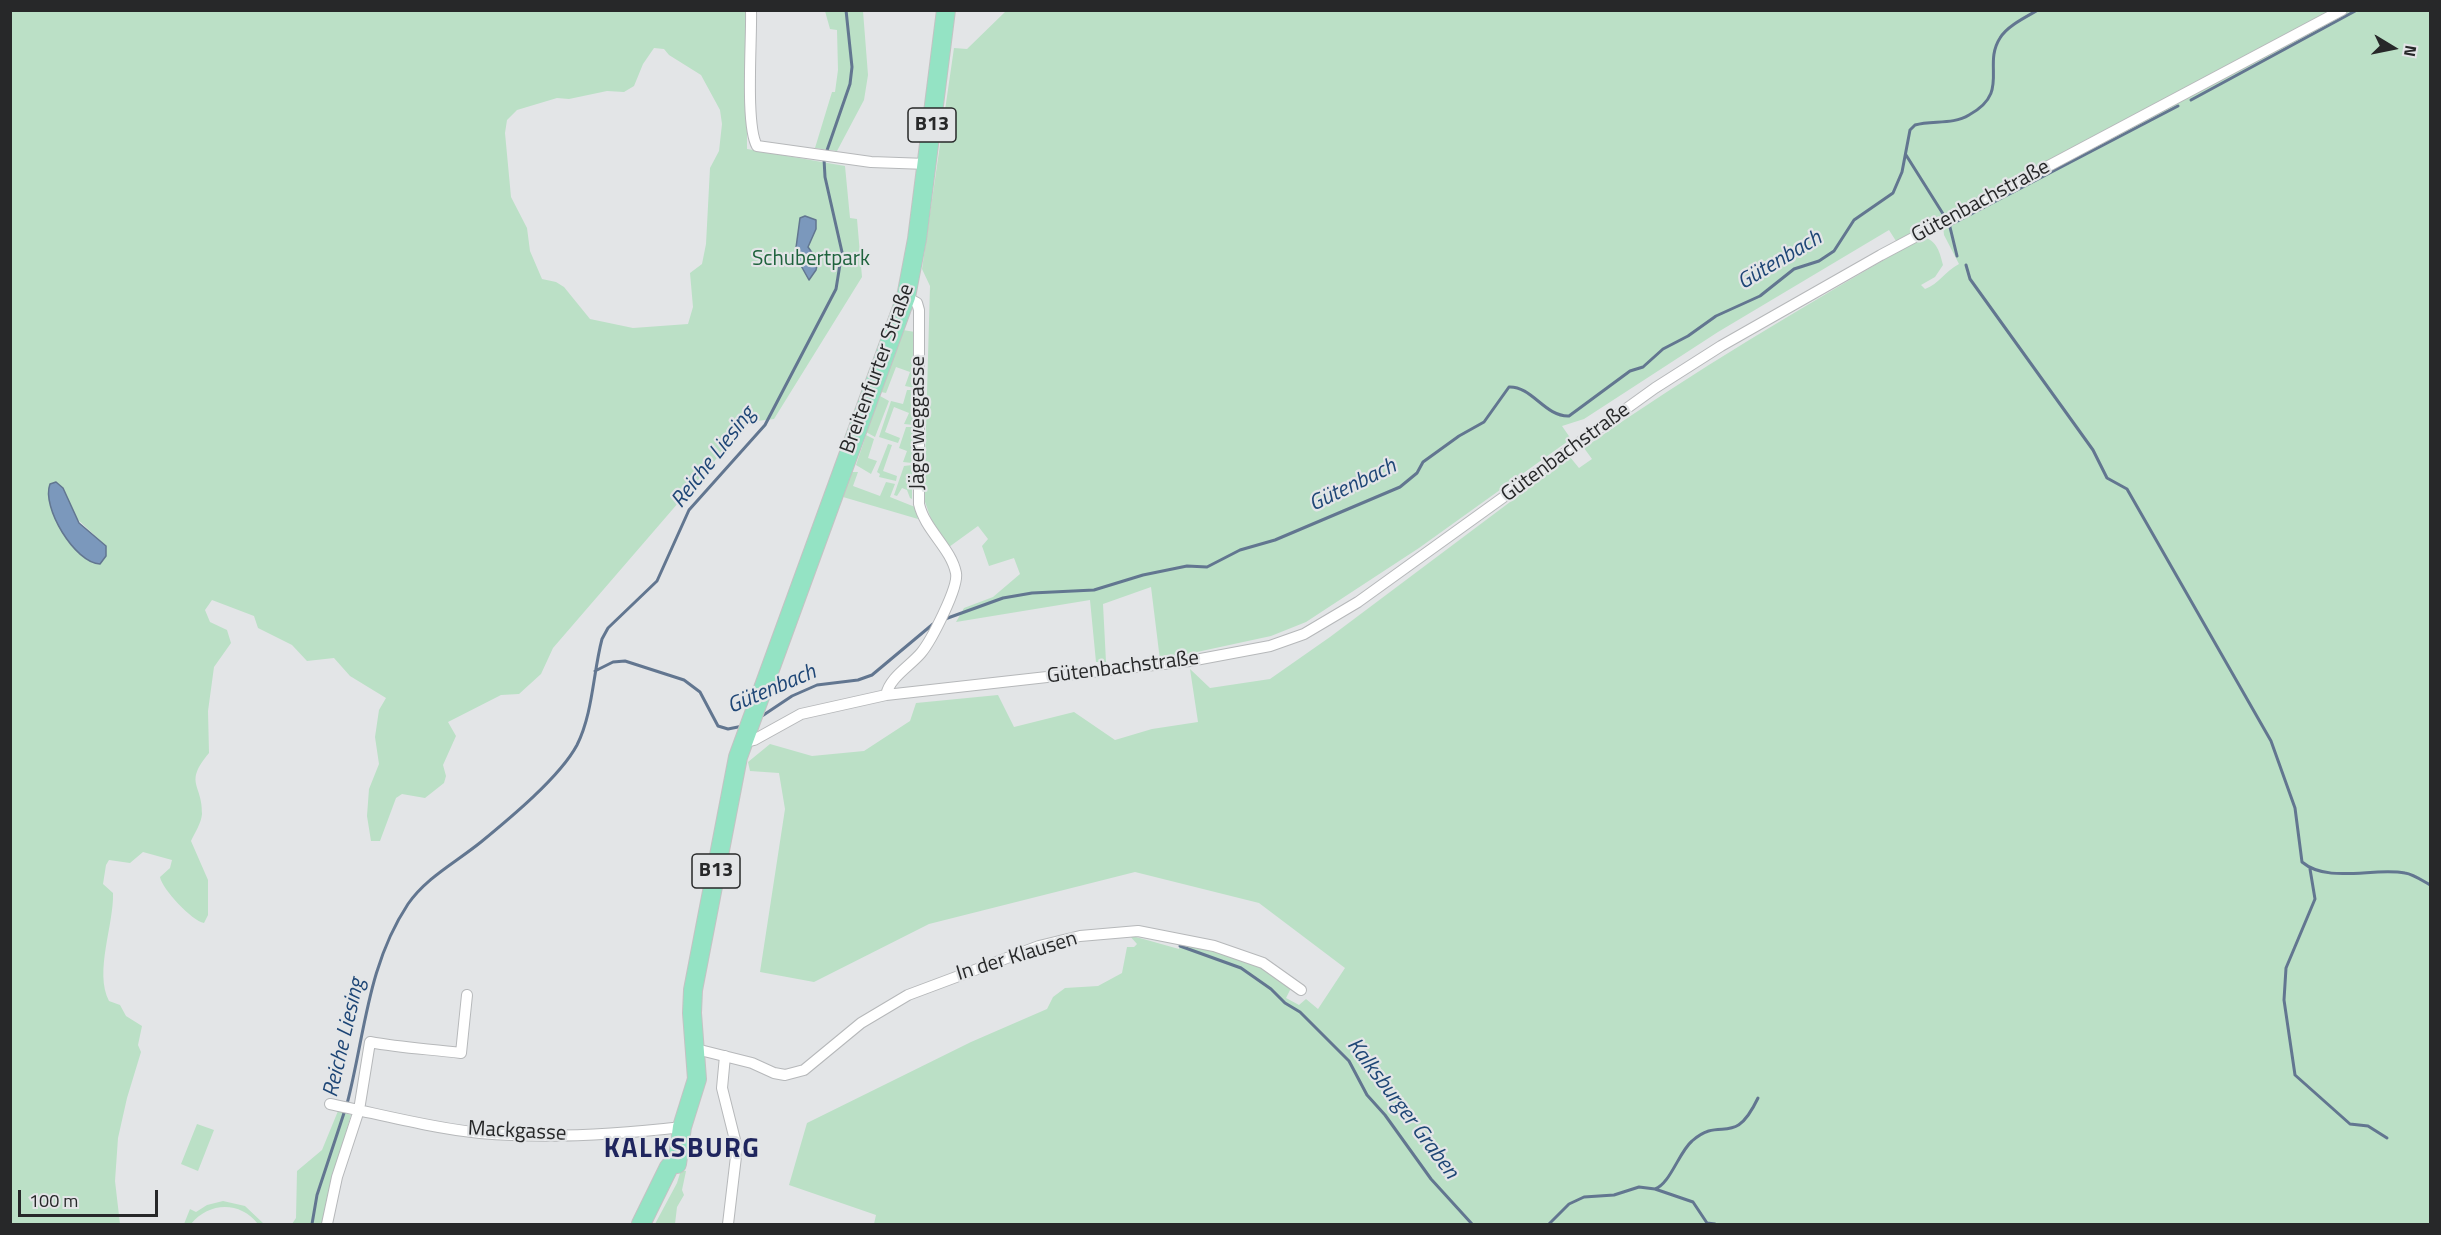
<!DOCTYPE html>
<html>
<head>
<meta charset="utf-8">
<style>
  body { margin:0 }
  #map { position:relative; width:2441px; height:1235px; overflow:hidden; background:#e3e5e7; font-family:"Titillium Web",sans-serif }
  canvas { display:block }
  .frame { position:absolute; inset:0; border:12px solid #272829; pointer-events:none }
  .north { position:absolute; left:2363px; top:18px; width:60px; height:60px; -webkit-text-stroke:4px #e3e5e7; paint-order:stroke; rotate:100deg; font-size:16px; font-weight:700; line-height:24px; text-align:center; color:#272829 }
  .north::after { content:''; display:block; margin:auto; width:21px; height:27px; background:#272829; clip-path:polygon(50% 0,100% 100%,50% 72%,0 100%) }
  .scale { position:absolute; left:18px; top:1190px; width:140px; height:27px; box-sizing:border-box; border:3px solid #272829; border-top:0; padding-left:8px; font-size:18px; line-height:21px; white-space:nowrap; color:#272829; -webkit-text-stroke:4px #e3e5e7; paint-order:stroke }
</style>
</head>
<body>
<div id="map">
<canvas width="2441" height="1235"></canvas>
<div class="frame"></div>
<div class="north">N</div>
<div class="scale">100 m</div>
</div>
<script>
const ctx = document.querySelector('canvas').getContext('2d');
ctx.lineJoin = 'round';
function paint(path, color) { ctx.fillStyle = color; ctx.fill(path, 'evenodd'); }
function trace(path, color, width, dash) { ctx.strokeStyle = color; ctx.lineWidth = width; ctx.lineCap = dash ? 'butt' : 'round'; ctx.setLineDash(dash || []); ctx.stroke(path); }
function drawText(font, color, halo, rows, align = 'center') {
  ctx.font = font + ' "Titillium Web",sans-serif'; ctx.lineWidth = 4.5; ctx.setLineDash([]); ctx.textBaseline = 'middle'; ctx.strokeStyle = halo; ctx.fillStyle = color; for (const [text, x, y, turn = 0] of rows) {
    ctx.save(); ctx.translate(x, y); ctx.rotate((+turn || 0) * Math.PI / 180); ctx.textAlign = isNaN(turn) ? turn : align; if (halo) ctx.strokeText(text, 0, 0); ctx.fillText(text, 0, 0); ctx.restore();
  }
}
const green = new Path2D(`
  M10 11H747V149L845 166 850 218 857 219 862 277 774 419 748 422 553 648 541 674 519 694 501 695 448 722 456 736 443 765 446 776 444 783 425 798 402 794 396 798 380 841H371L367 816 369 789 379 764 375 737 379 710 386 698 350 676 334 658 307 661 292 645 258 628 254 616 212 600 205 610 210 622 227 630 231 643 214 667 208 711 209 753C183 784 203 784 202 814 201 824 195 832 191 841L208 880V915L204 923C192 921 162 889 160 877L170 868 172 860 143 852 130 863 109 860 106 865 103 884 113 893C114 925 94 972 109 1001L120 1005 126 1016 142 1026 138 1045 141 1052 127 1098 118 1138 115 1181 120 1224H11ZM654 48 664 49 669 55 701 75 720 110 722 124 719 151 710 168 706 244 702 264 690 273 693 307 688 324 633 328 590 319 564 287 556 282 542 279 530 251 527 228 511 197 505 133 507 120 517 110 557 98 569 99 607 91 624 92 634 86 643 64ZM55 482 63 488 75 517 106 546 89 561C66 546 52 518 48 491Z
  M825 11H863L868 75 864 100 837 151 815 148 832 92H835L838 70 837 30 830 29Z
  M1006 11H2430V1224H874L876 1215 789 1185 807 1123 971 1042 1047 1009 1053 997 1065 988 1098 986 1122 973 1127 947H1134L1137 944 1129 935 1179 949 1181 942 1257 964 1291 988 1286 998 1299 1005 1306 999 1318 1009 1345 968 1259 903 1135 872 929 924 814 982 760 972 785 809 779 773 750 771 748 762 770 744 812 756 864 751 910 721 916 703 998 695 1014 727 1074 712 1115 740 1152 729 1198 722 1190 669 1210 688 1270 679 1330 637 1570 457 1579 468 1592 459 1584 448C1693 371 1808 304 1923 237 1937 240 1940 253 1943 265L1935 277 1921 285 1925 289C1939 284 1945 271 1959 264L1944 235 1942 217 1896 241 1889 230 1718 332 1584 419 1562 426 1571 439 1419 548 1306 622 1271 636 1160 660 1151 587 1103 604 1106 662H1096L1090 600 956 622 964 608 993 597 1020 574 1014 558 989 566 982 546 988 539 978 526 949 547 931 519 924 499 930 286 922 269 954 48 967 49Z
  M903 330 915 332V388L905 386 910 372 896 367 886 393 881 392Z
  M907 390H915L914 425 904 424 909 413 894 407 885 432 900 438 898 443 879 437 891 401 903 404Z
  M880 396 889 401 875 437 866 432Z
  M906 427H914L912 463 903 462 907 451 899 448Z
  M866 435 874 439 868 458 877 461 871 474 856 465Z
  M888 444 892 445 883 471 897 476 896 481 879 477 880 474 877 472Z
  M912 465V499L910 498 907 490 902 488 897 496 894 495 904 466Z
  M851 472H858L853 486 880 496 886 482 895 484 890 497 915 507 918 519 843 497Z
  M338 1111 351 1115 333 1176 323 1224H292L296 1218 297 1171 322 1150Z
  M197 1124 214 1130 198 1171 181 1164Z
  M681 1170 686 1171 682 1190 684 1195 677 1207 675 1224H655L677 1183Z
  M223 1201 245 1206 264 1224H258C240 1201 209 1202 191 1224H184L190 1209 196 1212 207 1205Z`);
const water = new Path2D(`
  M805 216 816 220V229L808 247 818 261 816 270 809 280 795 255 800 218Z
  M56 482 63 488 79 523 106 546V556L100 564C75 563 41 507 50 484Z`);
const stream = new Path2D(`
  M2191 100 2357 10
  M1906 155 1945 217
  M1949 223 1957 256
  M1950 225 2178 106
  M1966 265 1970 279 2093 450 2107 478 2127 489 2271 741 2295 808 2302 862C2328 884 2374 867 2405 873 2413 874 2423 881 2430 885
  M945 619 1003 598 1032 593 1094 590 1143 575 1187 566 1207 567 1240 550 1275 540 1400 487 1417 473 1423 462 1459 436 1484 422 1509 387C1532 386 1545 417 1569 416L1630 371 1643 367 1663 349 1688 336 1716 316 1760 296 1794 269 1819 261 1834 251 1854 220 1893 193 1902 172 1910 130 1915 125C1932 120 1953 125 1969 115 2011 92 1982 66 2000 38 2007 26 2026 17 2038 10
  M595 671 613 662 625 661 684 680 700 692 718 726 728 729 743 726
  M759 718 792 696 817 685 858 680 872 675 933 624
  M2310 869 2315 899 2286 968 2284 1000 2295 1075 2350 1124 2368 1126 2387 1138
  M1180 946 1241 968 1271 989 1285 1003 1300 1012 1349 1061 1367 1095 1385 1115 1431 1179 1472 1224
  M347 1104C365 1035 367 966 408 904 427 877 455 863 481 842 509 819 560 777 577 745 593 713 593 673 602 639L608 628 657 581 689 510 765 425 836 289 842 252 825 177 824 159 850 84 852 67 846 10
  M1655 1189C1670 1184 1679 1152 1692 1141 1722 1114 1733 1150 1758 1098
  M312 1224 317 1195 345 1110
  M1549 1224 1569 1204 1584 1197 1614 1195 1639 1187 1655 1189 1693 1202 1707 1223 1715 1224`);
const street = new Path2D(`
  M751 10C752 39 745 125 757 146L871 162 927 164
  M886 695C890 677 909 667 921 653 931 641 959 587 956 573 951 548 925 530 919 504V310L917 303 906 297
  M742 743 754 740 801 714 886 695 1190 661 1270 646 1304 634 1358 602 1655 388 1721 346 1881 255 2342 10
  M696 1049 752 1063 774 1073 785 1075 804 1070 861 1023 908 995 1039 946 1080 936 1138 931 1214 946 1263 963 1301 990
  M725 1056 722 1088 737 1148 728 1224
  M330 1104C379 1114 431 1128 480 1133 548 1139 614 1135 682 1127
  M327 1224 337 1177 359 1110 370 1042C401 1048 430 1049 461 1053L467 995`);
const primary = new Path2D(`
  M677 1164 682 1127 697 1079 692 1013 693 990 738 757 906 297 917 239 946 10
  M641 1224 669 1167`);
const shields = [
  [932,125,48],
  [716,871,48]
];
const shieldNames = [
  ["B13",932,125],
  ["B13",716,871]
];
const streetNames = [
  ["Gütenbachstraße",1981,202,-28],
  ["Breitenfurter Straße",878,369,-70],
  ["Jägerweggasse",919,423,-90],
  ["Gütenbachstraße",1566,453,-36],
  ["Gütenbachstraße",1123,668,-7],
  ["In der Klausen",1017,957,-17],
  ["Mackgasse",517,1132,3]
];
const parkNames = [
  ["Schubertpark",811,260]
];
const waterNames = [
  ["Gütenbach",1780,261,-31],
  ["Reiche Liesing",714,458,-52],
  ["Gütenbach",1353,486,-26],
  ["Gütenbach",772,690,-23],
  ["Reiche Liesing",345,1038,-77],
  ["Kalksburger Graben",1402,1109,53]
];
const districtNames = [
  ["KALKSBURG",682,1150]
];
paint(green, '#bbe0c6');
paint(water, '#7b98bc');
trace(water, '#627690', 1.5);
trace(stream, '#627690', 3);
trace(street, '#b6b8ba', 12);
trace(primary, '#c3c3c3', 20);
trace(street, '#fff', 10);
trace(primary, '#94e3c4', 18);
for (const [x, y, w] of shields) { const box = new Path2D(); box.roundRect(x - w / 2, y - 17, w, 34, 4.5); ctx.fillStyle = '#e3e5e7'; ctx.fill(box); trace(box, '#272829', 1.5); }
drawText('bold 20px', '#272829', null, shieldNames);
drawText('21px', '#272829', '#e3e5e7', streetNames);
drawText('21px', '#1f633d', '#e3e5e7', parkNames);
drawText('italic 22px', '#1e4676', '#e3e5e7', waterNames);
ctx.letterSpacing = '1.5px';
drawText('bold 27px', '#1f255e', '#e3e5e7', districtNames);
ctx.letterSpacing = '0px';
</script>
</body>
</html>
